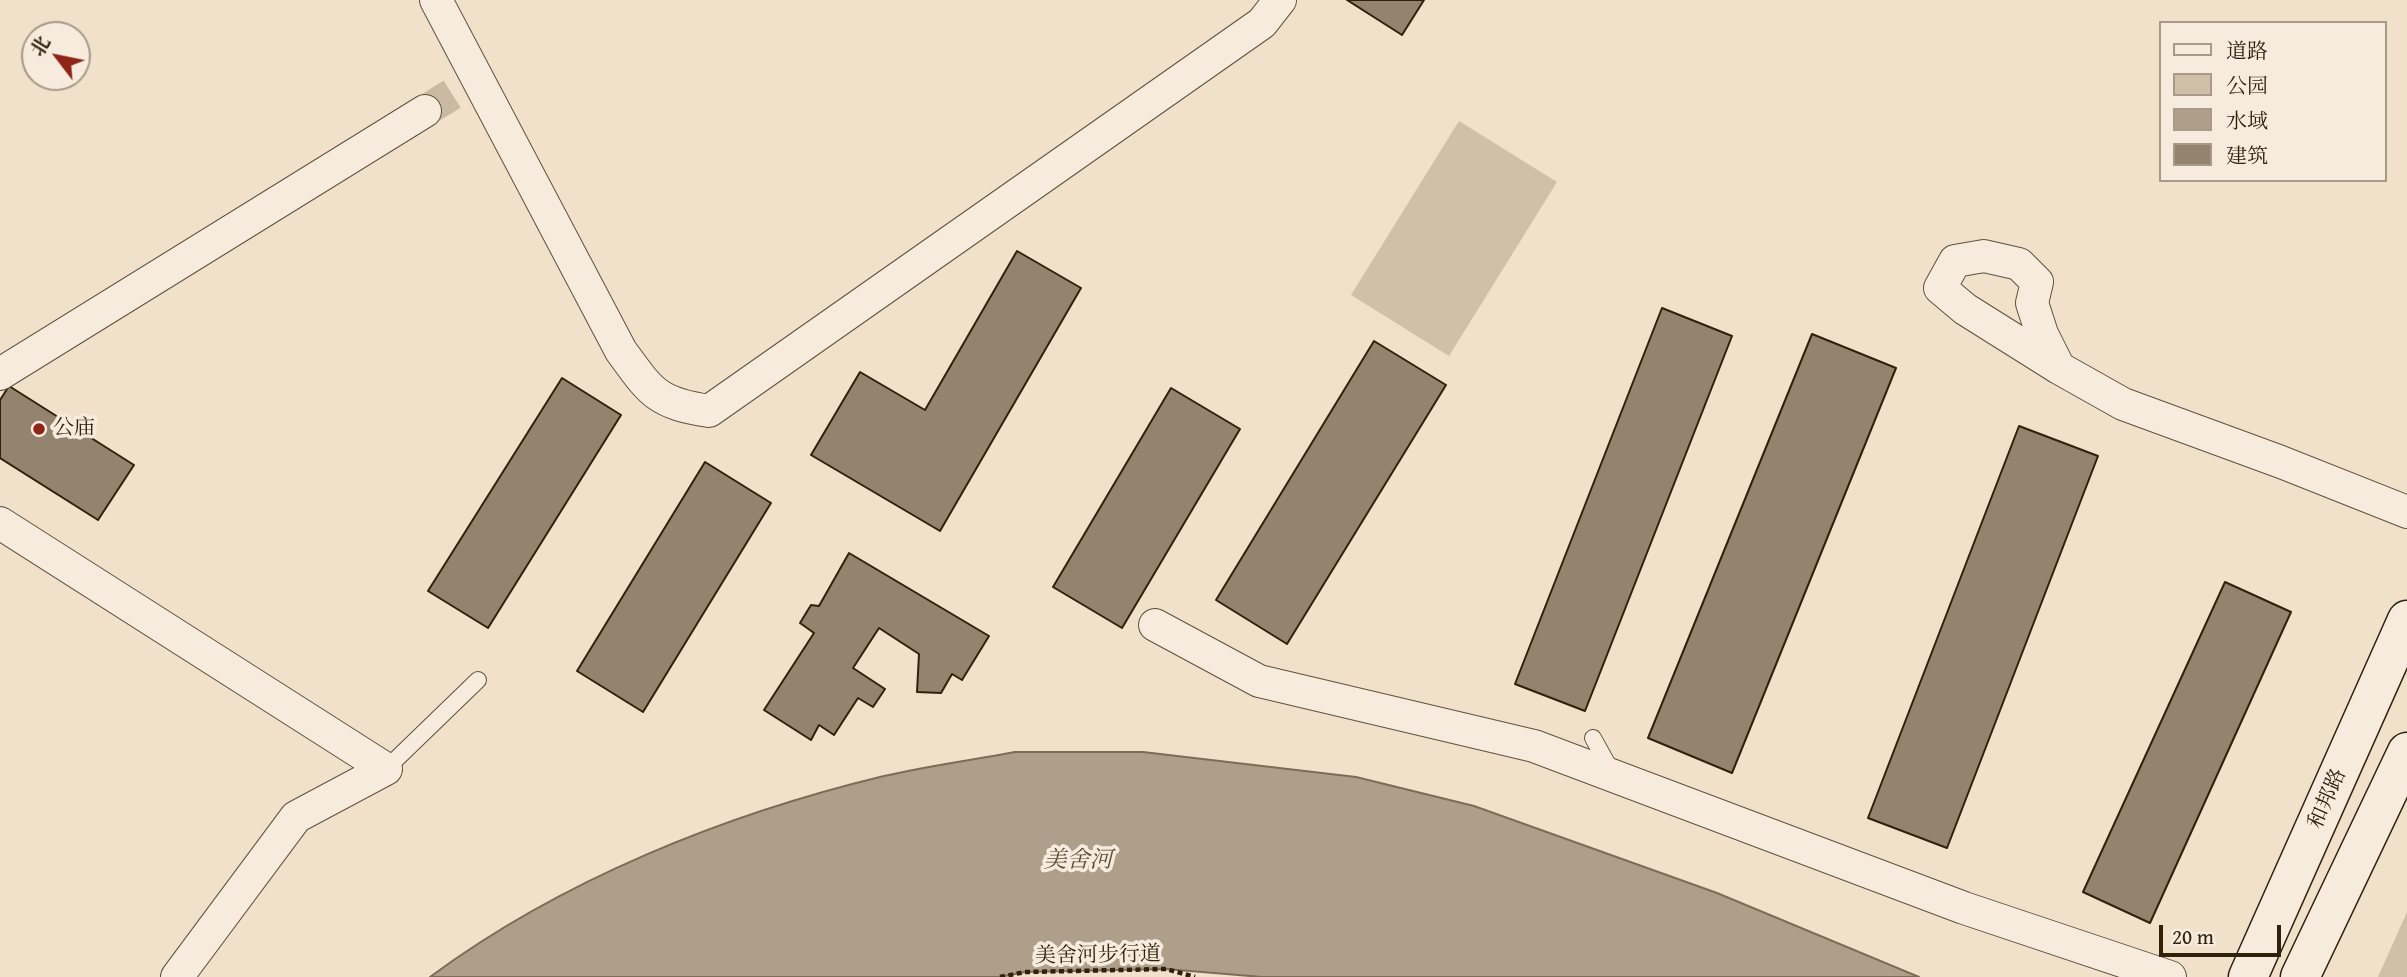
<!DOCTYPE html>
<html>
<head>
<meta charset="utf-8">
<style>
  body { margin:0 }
  #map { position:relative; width:2407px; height:977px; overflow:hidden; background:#f1e0ca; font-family:"Gentium Book Plus","Noto Serif SC",serif }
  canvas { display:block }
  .legend { position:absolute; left:2159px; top:21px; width:228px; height:161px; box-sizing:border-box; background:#f6ebdd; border:2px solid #a79a8a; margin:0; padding:9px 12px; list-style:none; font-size:21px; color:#30210d }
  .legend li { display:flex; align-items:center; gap:14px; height:35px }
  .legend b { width:35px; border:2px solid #a79a8a }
  .north { position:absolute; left:21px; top:21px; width:70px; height:70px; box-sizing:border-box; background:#f6ebdd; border:2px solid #a79a8a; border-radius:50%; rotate:302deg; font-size:19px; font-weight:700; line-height:28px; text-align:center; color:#30210d }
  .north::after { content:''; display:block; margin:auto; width:24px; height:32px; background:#8f2418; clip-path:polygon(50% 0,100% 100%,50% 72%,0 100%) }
  .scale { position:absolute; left:2159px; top:925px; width:122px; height:32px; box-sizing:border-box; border:4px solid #30210d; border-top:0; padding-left:9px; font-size:21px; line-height:24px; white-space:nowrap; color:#30210d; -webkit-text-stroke:5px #f6ebdd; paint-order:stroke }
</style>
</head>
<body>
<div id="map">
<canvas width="2407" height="977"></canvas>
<ul class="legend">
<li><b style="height:9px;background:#f6ebdd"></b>道路</li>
<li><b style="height:19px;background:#d0c0aa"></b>公园</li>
<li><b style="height:19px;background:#af9f8a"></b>水域</li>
<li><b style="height:19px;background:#94846f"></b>建筑</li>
</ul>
<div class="north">北</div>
<div class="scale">20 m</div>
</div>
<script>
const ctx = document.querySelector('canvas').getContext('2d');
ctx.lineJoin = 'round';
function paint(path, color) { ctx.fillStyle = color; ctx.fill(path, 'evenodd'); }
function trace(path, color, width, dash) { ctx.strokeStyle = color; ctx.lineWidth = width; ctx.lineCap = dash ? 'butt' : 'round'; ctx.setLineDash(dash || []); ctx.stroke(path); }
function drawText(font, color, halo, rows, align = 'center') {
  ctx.font = font + ' "Gentium Book Plus","Noto Serif SC",serif'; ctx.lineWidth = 7; ctx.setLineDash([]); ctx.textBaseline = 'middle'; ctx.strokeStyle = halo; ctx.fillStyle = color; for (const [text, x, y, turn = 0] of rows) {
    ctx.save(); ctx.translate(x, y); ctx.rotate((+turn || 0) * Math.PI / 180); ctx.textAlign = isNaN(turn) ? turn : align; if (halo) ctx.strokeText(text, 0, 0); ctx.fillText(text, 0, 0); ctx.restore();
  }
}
const green = new Path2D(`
  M1459 121 1557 182 1449 356 1351 295Z
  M2407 912V977H2378Z`);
const water = new Path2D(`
  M1015 752H1143L1356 777 1474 806 1717 893 1919 977H1262L1166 969 1025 972 1000 977H430C561 880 726 814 884 776 927 766 972 760 1015 752Z`);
const building = new Path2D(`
  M1347 0H1424L1402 35Z
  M1017 251 1081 288 940 531 811 455 860 372 925 410Z
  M1662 308 1732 336 1585 711 1515 684Z
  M1812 334 1896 368 1732 773 1648 738Z
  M1374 341 1446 385 1287 644 1216 600Z
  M562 378 621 415 488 628 428 591Z
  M9 386 134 465 98 520 0 458V400Z
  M1171 388 1240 429 1122 628 1053 587Z
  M2019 426 2098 456 1947 848 1868 818Z
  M705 462 771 503 643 712 577 671Z
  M849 553 989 636 962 680 952 674 941 693 917 692 919 654 879 628 853 668 885 689 873 707 858 698 834 735 819 725 811 740 764 710 814 633 800 623 811 605 819 606Z
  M2225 582 2291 612 2150 923 2083 892Z`);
const streetTunnel = new Path2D(`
  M425 111 478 78`);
const path = new Path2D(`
  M1000 977 1025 972 1166 969 1195 977`);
const lane = new Path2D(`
  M1593 738 1613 774
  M386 769 478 680`);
const street = new Path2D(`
  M436 0 621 351C651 392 656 403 709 411L1262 23 1280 0
  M2059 368 2042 334 2032 303 2037 282 2019 264 1984 256 1955 261 1940 288 1965 309 2059 368 2123 404 2281 462 2407 512
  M0 374 425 111
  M0 523 386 769 296 817 177 977
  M1155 625 1259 681 1534 746 1964 908 2170 977`);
const secondary = new Path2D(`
  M2248 977 2407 620
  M2300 977 2407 752`);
const markers = [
  [39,429,7,"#8f2418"]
];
const poiNames = [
  ["公庙",53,429]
];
const streetNames = [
  ["和邦路",2328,799,-66],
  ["美舍河步行道",1098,956,-1]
];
const waterNames = [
  ["美舍河",1078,861]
];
paint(green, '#d0c0aa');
paint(water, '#af9f8a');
trace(water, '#7c6d58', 2);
paint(building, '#94846f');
trace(building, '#30210d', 2);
trace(streetTunnel, '#cabaa4', 32, [32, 16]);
trace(lane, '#60513c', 18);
trace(street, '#60513c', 34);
trace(secondary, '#30210d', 41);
trace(path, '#30210d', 4.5, [5, 3.5]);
trace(lane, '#f6ebdd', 16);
trace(street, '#f6ebdd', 32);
trace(secondary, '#f6ebdd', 38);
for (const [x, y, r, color] of markers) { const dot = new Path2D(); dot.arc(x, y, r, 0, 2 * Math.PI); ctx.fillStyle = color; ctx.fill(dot); trace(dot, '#f6ebdd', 2.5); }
drawText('21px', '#30210d', '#f6ebdd', poiNames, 'left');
drawText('21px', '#30210d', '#f6ebdd', streetNames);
drawText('italic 23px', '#5c4d39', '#f6ebdd', waterNames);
</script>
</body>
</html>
